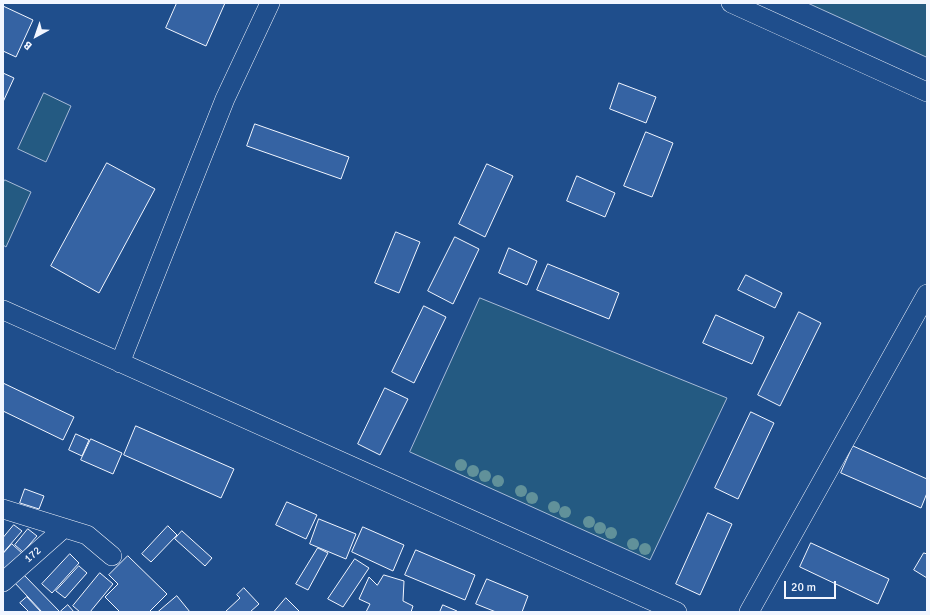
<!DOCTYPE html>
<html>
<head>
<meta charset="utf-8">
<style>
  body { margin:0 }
  #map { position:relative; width:930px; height:615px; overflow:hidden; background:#1f4e8c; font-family:Signika,sans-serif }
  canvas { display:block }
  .frame { position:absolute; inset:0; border:4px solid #f2f6ff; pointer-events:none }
  .north { position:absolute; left:16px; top:16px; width:40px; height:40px; -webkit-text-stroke:3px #1f4e8c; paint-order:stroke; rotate:220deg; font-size:11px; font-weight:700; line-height:16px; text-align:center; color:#f2f6ff }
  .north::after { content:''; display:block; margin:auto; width:14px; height:18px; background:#f2f6ff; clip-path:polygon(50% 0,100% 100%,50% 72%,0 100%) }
  .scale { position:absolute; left:784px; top:581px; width:52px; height:18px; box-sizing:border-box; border:2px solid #f2f6ff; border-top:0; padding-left:5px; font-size:12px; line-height:14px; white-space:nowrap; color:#f2f6ff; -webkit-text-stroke:3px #1f4e8c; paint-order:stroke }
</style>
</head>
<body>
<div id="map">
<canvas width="930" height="615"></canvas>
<div class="frame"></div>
<div class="north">B</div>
<div class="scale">20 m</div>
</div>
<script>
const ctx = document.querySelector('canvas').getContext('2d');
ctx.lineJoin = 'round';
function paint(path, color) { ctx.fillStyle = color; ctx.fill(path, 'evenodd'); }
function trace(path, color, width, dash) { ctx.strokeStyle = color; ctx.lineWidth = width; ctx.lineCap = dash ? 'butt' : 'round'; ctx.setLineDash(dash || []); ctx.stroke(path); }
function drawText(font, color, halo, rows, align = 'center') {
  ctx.font = font + ' Signika,sans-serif'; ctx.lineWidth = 3; ctx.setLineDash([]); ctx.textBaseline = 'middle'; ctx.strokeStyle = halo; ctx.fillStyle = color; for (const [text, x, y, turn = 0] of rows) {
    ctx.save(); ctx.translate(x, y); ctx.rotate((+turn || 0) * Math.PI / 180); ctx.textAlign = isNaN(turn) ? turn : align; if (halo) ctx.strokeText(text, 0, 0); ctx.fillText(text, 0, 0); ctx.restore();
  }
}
const green = new Path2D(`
  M808 3H927V57Z
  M44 93 71 106 46 162 18 149Z
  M5 180 31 192 6 247 3 245V183Z
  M480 298 727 398 650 560 410 452Z`);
const building = new Path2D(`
  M177 3H225L206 46 166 28Z
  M3 6 33 20 16 57 3 51Z
  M3 73 14 78 3 102Z
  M619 83 656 97 646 123 610 109Z
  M255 124 349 157 341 179 247 146Z
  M646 132 673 143 652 197 624 186Z
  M107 163 155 189 99 293 51 266Z
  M487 164 513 176 485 237 459 224Z
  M577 176 615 193 605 217 567 201Z
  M396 232 420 242 399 293 375 283Z
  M455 237 479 249 453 304 428 291Z
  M509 248 537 261 527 285 499 273Z
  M548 264 619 293 609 319 537 290Z
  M746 275 782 293 775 308 738 290Z
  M424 306 446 317 414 383 392 372Z
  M799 312 821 323 780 406 758 395Z
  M716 315 764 337 752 364 703 343Z
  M3 383 74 417 63 440 3 411Z
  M385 388 408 399 380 455 358 444Z
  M751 412 774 423 738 499 715 488Z
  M136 426 234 469 221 498 124 455Z
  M76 434 89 440 82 456 69 450Z
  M91 439 122 453 113 474 81 460Z
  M853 446 927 479V493L921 508 841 473Z
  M25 489 44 496 39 509 20 503Z
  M287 502 317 515 306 539 276 525Z
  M708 513 732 524 700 595 676 584Z
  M319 519 356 534 346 559 310 544Z
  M14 525 22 531 3 553V538Z
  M168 526 177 535 151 562 142 554Z
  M363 527 404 545 393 571 352 552Z
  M28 529 37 536 23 552 15 545Z
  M182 531 212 558 205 566 175 539Z
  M811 543 889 579 878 604 800 567Z
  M12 544 23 554 3 577V554Z
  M318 548 328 553 308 590 296 584Z
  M416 550 475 575 465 600 405 575Z
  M924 553 927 554V578L914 570Z
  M70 554 79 563 52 593 42 584Z
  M128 556 167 594 149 612H120L105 597 118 584 109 575Z
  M355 559 369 568 343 607 328 599Z
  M79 566 87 573 65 598 56 591Z
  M100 573 113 584 90 612H80L73 606Z
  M23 574 60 612H42L14 582Z
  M384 575 404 581 403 601 413 606 411 612H366L370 604 359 599 369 577 377 585Z
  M487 579 528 596 522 612H496L476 604Z
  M244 588 259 604 250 612H225L240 598 237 595Z
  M177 596 190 612H158Z
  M27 597 41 612H29L20 603Z
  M286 598 300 612H274Z
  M68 605 74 612H60Z
  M443 605 457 611V612H440Z`);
const minor = new Path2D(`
  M731 3 927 92
  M3 310 677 612
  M120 363 225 99 270 3
  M3 509 87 535 112 556
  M3 582 64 528
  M749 612 927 294`);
const trees = [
  [461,465],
  [473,471],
  [485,476],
  [498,481],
  [521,491],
  [532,498],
  [554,507],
  [565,512],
  [589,522],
  [600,528],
  [611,533],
  [633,544],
  [645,549]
];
const streetNames = [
  ["172",33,555,-42]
];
paint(green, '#245a82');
trace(green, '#a8bbd7', 1);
paint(building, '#3563a3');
trace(building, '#f2f6ff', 1);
trace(minor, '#f2f6ff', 20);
trace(minor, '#1f4e8c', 19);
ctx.fillStyle = '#61919a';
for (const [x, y] of trees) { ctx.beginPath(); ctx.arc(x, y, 6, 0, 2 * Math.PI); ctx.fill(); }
drawText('11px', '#f2f6ff', '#1f4e8c', streetNames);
</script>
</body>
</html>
